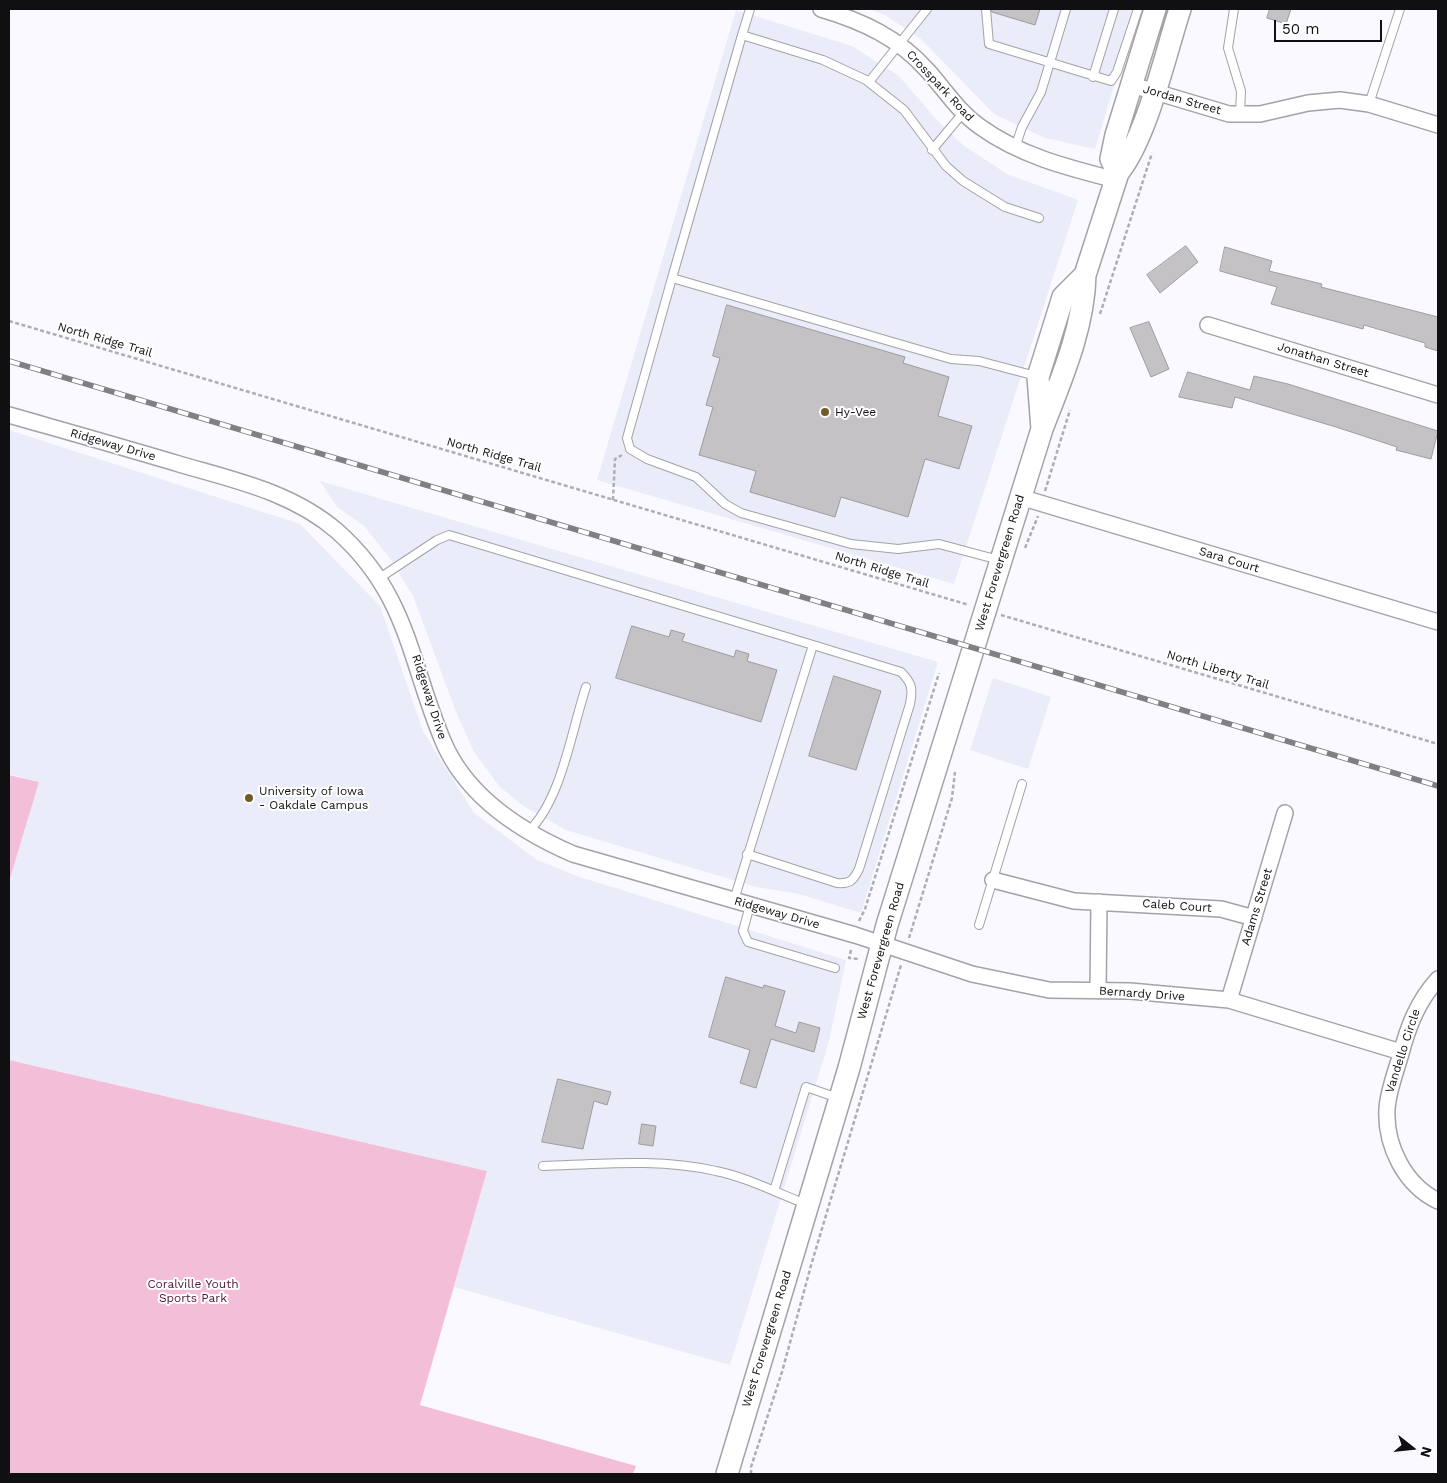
<!DOCTYPE html>
<html>
<head>
<meta charset="utf-8">
<style>
  body { margin:0 }
  #map { position:relative; width:1447px; height:1483px; overflow:hidden; background:#f9f9ff; font-family:"Work Sans",sans-serif }
  canvas { display:block }
  .frame { position:absolute; inset:0; border:10px solid #101012; pointer-events:none }
  .north { position:absolute; left:1387px; top:1423px; width:50px; height:50px; -webkit-text-stroke:4px #fff; paint-order:stroke; rotate:106deg; font-size:14px; font-weight:700; line-height:20px; text-align:center; color:#101012 }
  .north::after { content:''; display:block; margin:auto; width:18px; height:22px; background:#101012; clip-path:polygon(50% 0,100% 100%,50% 72%,0 100%) }
  .scale { position:absolute; left:1274px; top:20px; width:108px; height:22px; box-sizing:border-box; border:2px solid #101012; border-top:0; padding-left:6px; font-size:15px; line-height:18px; white-space:nowrap; color:#101012; -webkit-text-stroke:4px #fff; paint-order:stroke }
</style>
</head>
<body>
<div id="map">
<canvas width="1447" height="1483"></canvas>
<div class="frame"></div>
<div class="north">N</div>
<div class="scale">50 m</div>
</div>
<script>
const ctx = document.querySelector('canvas').getContext('2d');
ctx.lineJoin = 'round';
function paint(path, color) { ctx.fillStyle = color; ctx.fill(path, 'evenodd'); }
function trace(path, color, width, dash) { ctx.strokeStyle = color; ctx.lineWidth = width; ctx.lineCap = dash ? 'butt' : 'round'; ctx.setLineDash(dash || []); ctx.stroke(path); }
function drawText(font, color, halo, rows, align = 'center') {
  ctx.font = font + ' "Work Sans",sans-serif'; ctx.lineWidth = 4; ctx.setLineDash([]); ctx.textBaseline = 'middle'; ctx.strokeStyle = halo; ctx.fillStyle = color; for (const [text, x, y, turn = 0] of rows) {
    ctx.save(); ctx.translate(x, y); ctx.rotate((+turn || 0) * Math.PI / 180); ctx.textAlign = isNaN(turn) ? turn : align; if (halo) ctx.strokeText(text, 0, 0); ctx.fillText(text, 0, 0); ctx.restore();
  }
}
const built = new Path2D(`
  M870 9H1137L1095 149 1045 138 994 114 921 39 885 15Z
  M736 10 852 46 899 76 936 119 963 145 1007 174 1078 200 954 584 597 480Z
  M9 430 300 524 380 606 423 731 474 813 537 860 580 877 846 960 829 1041 730 1365 454 1287 487 1171 9 1060V882L39 782 9 774Z
  M320 481 938 662 861 913 799 894 756 887 566 830 525 807 500 787 474 752 456 712 413 596 389 557 364 526 337 507Z
  M993 678 1051 697 1028 769 970 750Z`);
const green = new Path2D(`
  M9 775 39 782 9 882Z
  M9 1060 487 1171 420 1405 636 1466 633 1474H9Z`);
const building = new Path2D(`
  M992 9H1040L1035 25 992 12Z
  M1270 9H1291L1286 24 1267 18Z
  M1186 246 1198 262 1160 293 1147 275Z
  M1225 247 1272 261 1269 271 1322 284 1321 287 1438 317V351L1425 347V343L1364 325 1363 329 1271 304 1277 287 1220 271Z
  M727 305 905 357 903 363 949 377 938 416 972 426 959 469 925 459 908 517 841 497 835 517 750 492 756 471 699 455 713 407 706 405 720 358 713 356Z
  M1149 322 1169 369 1151 377 1130 328Z
  M1188 372 1250 390 1254 376 1288 384 1438 431 1431 459 1396 450 1397 447 1336 427 1235 397 1232 408 1179 397Z
  M632 626 669 637 671 630 685 634 682 641 734 657 736 650 749 654 747 661 777 670 761 722 616 678Z
  M834 676 881 691 856 770 809 756Z
  M726 977 763 988 764 985 785 991 775 1026 796 1033 799 1022 820 1028 814 1052 771 1039 756 1088 740 1083 750 1050 709 1037Z
  M558 1079 611 1092 607 1105 594 1101 583 1149 542 1142Z
  M642 1124 656 1126 653 1146 639 1144Z`);
const path = new Path2D(`
  M1100 314 1152 153
  M9 321 969 605
  M1045 491 1070 410
  M613 500 615 459 622 455
  M1025 548 1038 516
  M1001 615 1438 744
  M859 921 865 909 939 673
  M909 938 952 798 955 772
  M851 950 849 958 859 959
  M751 1474V1467L782 1372 812 1262 901 965`);
const lane = new Path2D(`
  M986 9 989 44 1111 81 1117 72 1138 9
  M1234 9 1228 48 1241 91 1240 114
  M742 35 750 9
  M1093 77 1114 9
  M869 82 927 9
  M1369 104 1400 9
  M1015 148 1022 127 1041 92 1066 9
  M932 150 963 113
  M672 278 742 35 823 60 866 80 904 110 946 166 963 181 1005 207 1039 218
  M999 560 939 544 898 549 851 544 741 513 725 504 696 477 647 459 630 449 627 438 672 278 951 359 979 361 1036 376
  M378 579 437 540 449 535 813 645 734 900
  M528 832C562 799 571 732 586 687
  M747 854 837 883C850 884 853 881 859 869L910 704C913 689 912 683 901 672L813 645
  M750 905 743 931 748 942 835 968
  M979 925 1022 784
  M543 1166C600 1164 660 1158 716 1171 746 1177 777 1193 806 1204
  M774 1191 806 1087 838 1098`);
const street = new Path2D(`
  M821 9C862 21 899 38 928 71 945 90 958 111 979 126 1020 156 1069 168 1116 180
  M1132 85 1229 114H1260L1308 103 1340 100 1369 104 1438 125
  M1208 325 1438 395
  M9 415C65 431 122 447 179 464 234 480 292 492 337 531 408 594 409 660 443 741 466 796 520 831 573 854L855 935 972 974 1049 990 1130 991 1229 1000 1401 1052
  M1020 497 1438 622
  M993 880 1074 901 1221 909 1254 918
  M1438 979C1417 1002 1408 1027 1400 1057 1395 1074 1388 1092 1387 1109 1385 1146 1405 1185 1438 1201
  M1098 991 1099 902
  M1229 1000 1285 813`);
const secondary = new Path2D(`
  M1155 9 1116 135 1111 159 1118 173C1147 137 1165 55 1180 9
  M1085 275C1084 328 1061 380 1042 429L1038 377 1063 297Z
  M1085 275 1118 173
  M727 1474 849 1068 887 925 1042 429`);
const rail = new Path2D(`
  M9 361 1438 786`);
const markers = [
  [825,412,5,"#705b2a"],
  [249,798,5,"#705b2a"]
];
const streetNames = [
  ["Crosspark Road",940,86,47],
  ["Jordan Street",1182,100,16],
  ["North Ridge Trail",105,340,16],
  ["Jonathan Street",1323,360,17],
  ["Ridgeway Drive",113,445,16],
  ["North Ridge Trail",494,455,16],
  ["Sara Court",1229,560,17],
  ["West Forevergreen Road",1000,563,-73],
  ["North Ridge Trail",882,570,17],
  ["North Liberty Trail",1218,670,17],
  ["Ridgeway Drive",429,697,72],
  ["Caleb Court",1177,906,4],
  ["Adams Street",1257,907,-73],
  ["Ridgeway Drive",777,913,16],
  ["West Forevergreen Road",881,951,-74],
  ["Bernardy Drive",1142,994,4],
  ["Vandello Circle",1403,1051,-72],
  ["West Forevergreen Road",767,1339,-73]
];
const poiNames = [
  ["Hy-Vee",835,412],
  ["University of Iowa",259,791],
  ["- Oakdale Campus",259,805]
];
const parkNames = [
  ["Coralville Youth",193,1284],
  ["Sports Park",193,1298]
];
paint(built, '#ebecf9');
paint(green, '#f3bfd8');
paint(building, '#c5c2c6');
trace(building, '#9f9ca0', 1);
trace(lane, '#a2a2a7', 10);
trace(street, '#a2a2a7', 18);
trace(secondary, '#a2a2a7', 24);
trace(path, '#adadb2', 2.5, [4, 2.5]);
trace(lane, '#fff', 8);
trace(street, '#fff', 15);
trace(secondary, '#fff', 21);
trace(rail, '#808084', 5.5);
trace(rail, '#fff', 4, [11]);
for (const [x, y, r, color] of markers) { const dot = new Path2D(); dot.arc(x, y, r, 0, 2 * Math.PI); ctx.fillStyle = color; ctx.fill(dot); trace(dot, '#fff', 2); }
drawText('12px', '#101012', '#fff', streetNames);
drawText('12px', '#101012', '#fff', poiNames, 'left');
drawText('12px', '#53143a', '#fff', parkNames);
</script>
</body>
</html>
